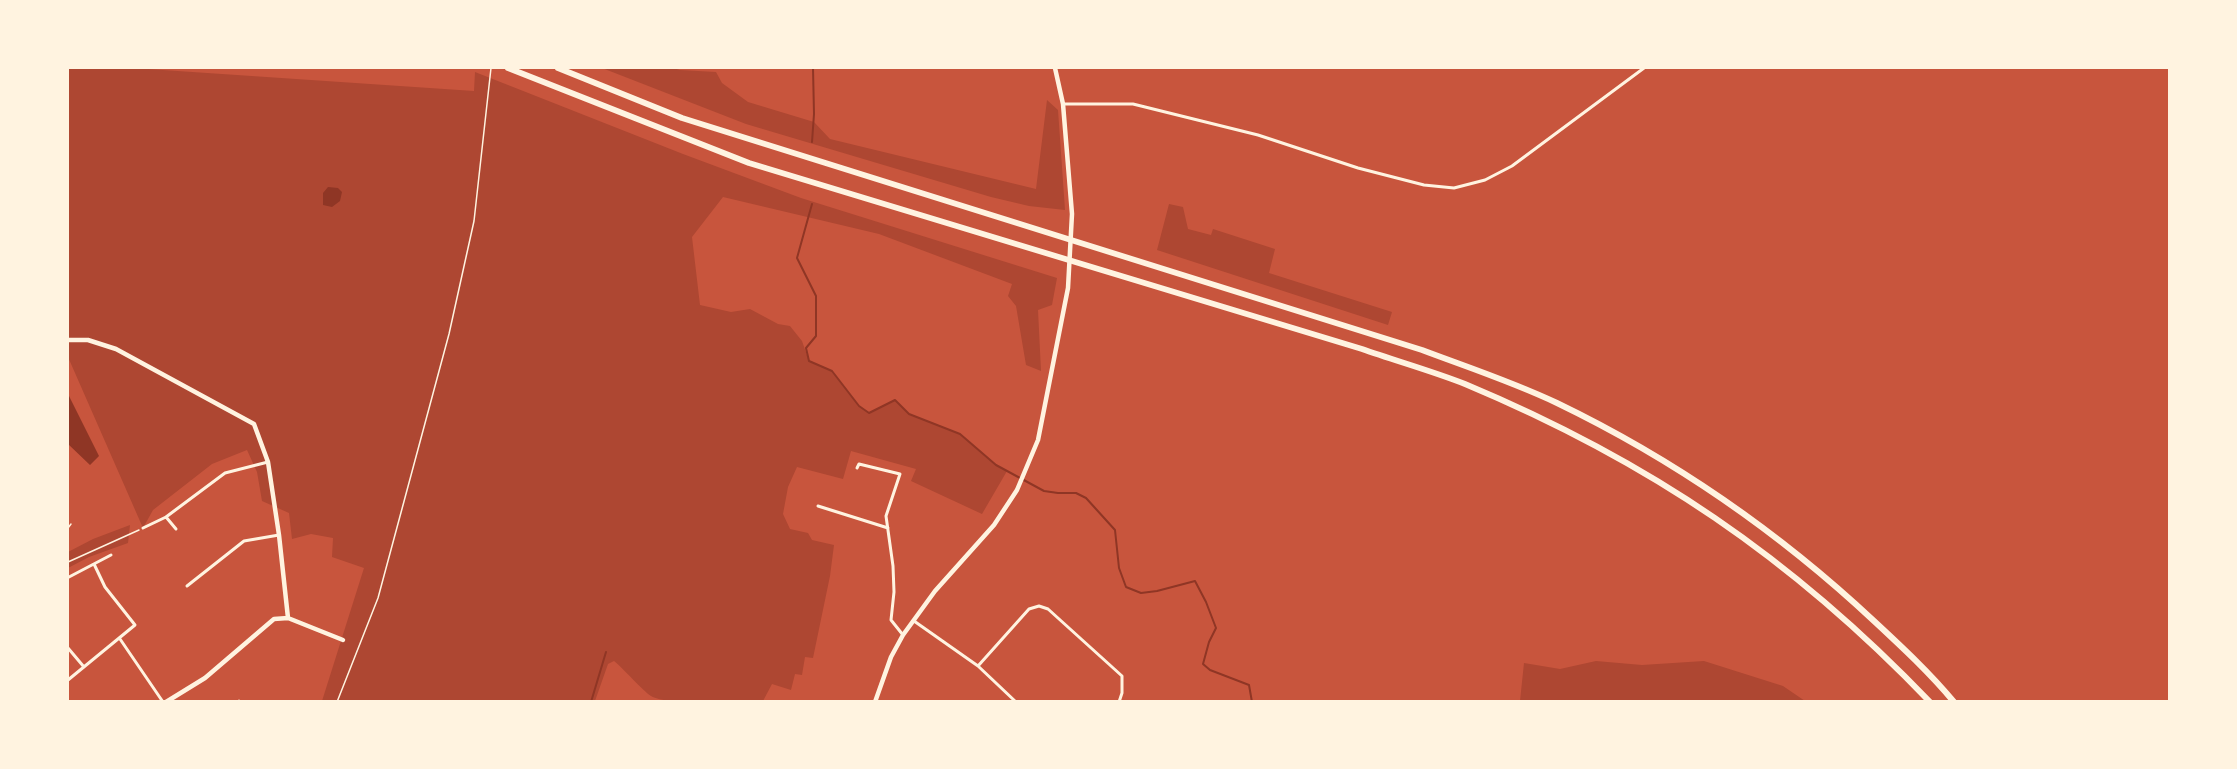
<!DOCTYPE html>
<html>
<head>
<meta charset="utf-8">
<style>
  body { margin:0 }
  #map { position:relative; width:2237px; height:769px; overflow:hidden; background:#c8553d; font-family:"Roboto Serif",serif }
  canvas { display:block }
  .frame { position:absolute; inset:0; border:69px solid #fff3e0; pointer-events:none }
</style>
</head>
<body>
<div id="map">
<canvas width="2237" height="769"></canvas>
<div class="frame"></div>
</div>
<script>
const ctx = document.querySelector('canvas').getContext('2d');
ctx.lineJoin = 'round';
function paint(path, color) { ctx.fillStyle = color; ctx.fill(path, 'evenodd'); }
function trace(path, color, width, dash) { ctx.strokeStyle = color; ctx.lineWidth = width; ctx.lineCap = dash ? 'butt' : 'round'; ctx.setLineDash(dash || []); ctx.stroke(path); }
const green = new Path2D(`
  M68 68H133L474 91 475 72 683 154 801 198 1057 278 1052 305 1038 310 1041 371 1026 365 1016 306 1008 296 1012 284 879 234 723 197 692 237 700 305 731 312 750 309 778 324 790 326 802 341 809 361 832 371 859 406 869 413 895 400 909 414 960 434 996 465 1007 471 982 514 911 481 916 469 851 451 843 479 797 467 788 487 783 514 790 529 808 533 812 540 834 545 830 576 813 658 805 657 802 675 795 674 791 690 772 684 763 701C739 701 670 707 651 696 642 690 625 670 614 661L608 664 595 701H322L364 568 332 557 333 538 311 534 292 539 289 513 262 501 257 472 247 450 212 464 153 510 143 528 68 357Z
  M602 68H673L680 70 716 72 722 83 748 102 814 122 830 139 1036 189 1047 100 1058 110 1065 210 1029 206 991 197 746 124Z
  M1169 204 1183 207 1188 229 1211 235 1213 229 1275 249 1269 273 1392 312 1388 325 1157 250Z
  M130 525 128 543 89 557 68 568V552L93 539Z
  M1596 661 1642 665 1704 661 1783 686 1805 701H1520L1524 663 1560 669Z`);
const water = new Path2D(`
  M328 187 338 188 342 192 340 201 332 207 323 205V193Z
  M68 394 99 456 90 465 68 444Z`);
const stream = new Path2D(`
  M812 142 814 114 813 68
  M812 204 797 258 816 296V336L806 348 809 361 832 371 859 406 869 413 895 400 909 414 960 434 996 465 1044 491 1058 493H1076L1086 498 1115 530 1119 568 1126 587 1141 593 1157 591 1195 581 1206 602 1216 628 1209 642 1203 664 1210 670 1249 685 1252 702
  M591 702 606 652`);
const path = new Path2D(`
  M68 562 139 530
  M337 702 378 598 449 334 474 221 491 68`);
const service = new Path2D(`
  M68 528 71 524`);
const minor = new Path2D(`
  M1063 104H1133L1258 135 1358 168 1424 185 1454 188 1485 180 1512 166 1644 68
  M857 468 859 464 900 474 886 516 893 566 894 592 891 620 903 635
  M818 506 888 528
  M166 517 176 529
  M143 528 166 517 225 473 268 462
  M69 577 111 555
  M187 586 244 541 279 535
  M914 621 978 666 1016 702
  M120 639 163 702
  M68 648 84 667
  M978 666 1029 609 1039 606 1048 609 1122 676V693L1119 702
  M68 680 135 625 105 587 94 564
  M239 701V702`);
const tertiary = new Path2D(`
  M68 340H88L116 349 254 424 268 462 279 535 288 618
  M166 702 205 678 274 619 288 618 343 640
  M875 702 891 657 903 635 935 591 994 525 1017 490 1038 440 1068 288 1072 214 1063 104 1055 68`);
const motorway = new Path2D(`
  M508 68 749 163 1362 349C1396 361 1432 371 1465 384 1649 461 1792 558 1930 702
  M558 68 682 118 1422 350C1467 367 1513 382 1557 403 1673 459 1780 533 1874 621 1902 647 1930 673 1954 702`);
paint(green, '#ae4732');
paint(water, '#8f3625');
trace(stream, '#8f3625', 2);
trace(path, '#fff3e0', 1.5);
trace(service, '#fff3e0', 1.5);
trace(minor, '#fff3e0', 3);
trace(tertiary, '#fff3e0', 4.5);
trace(motorway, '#fff3e0', 6);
</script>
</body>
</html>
